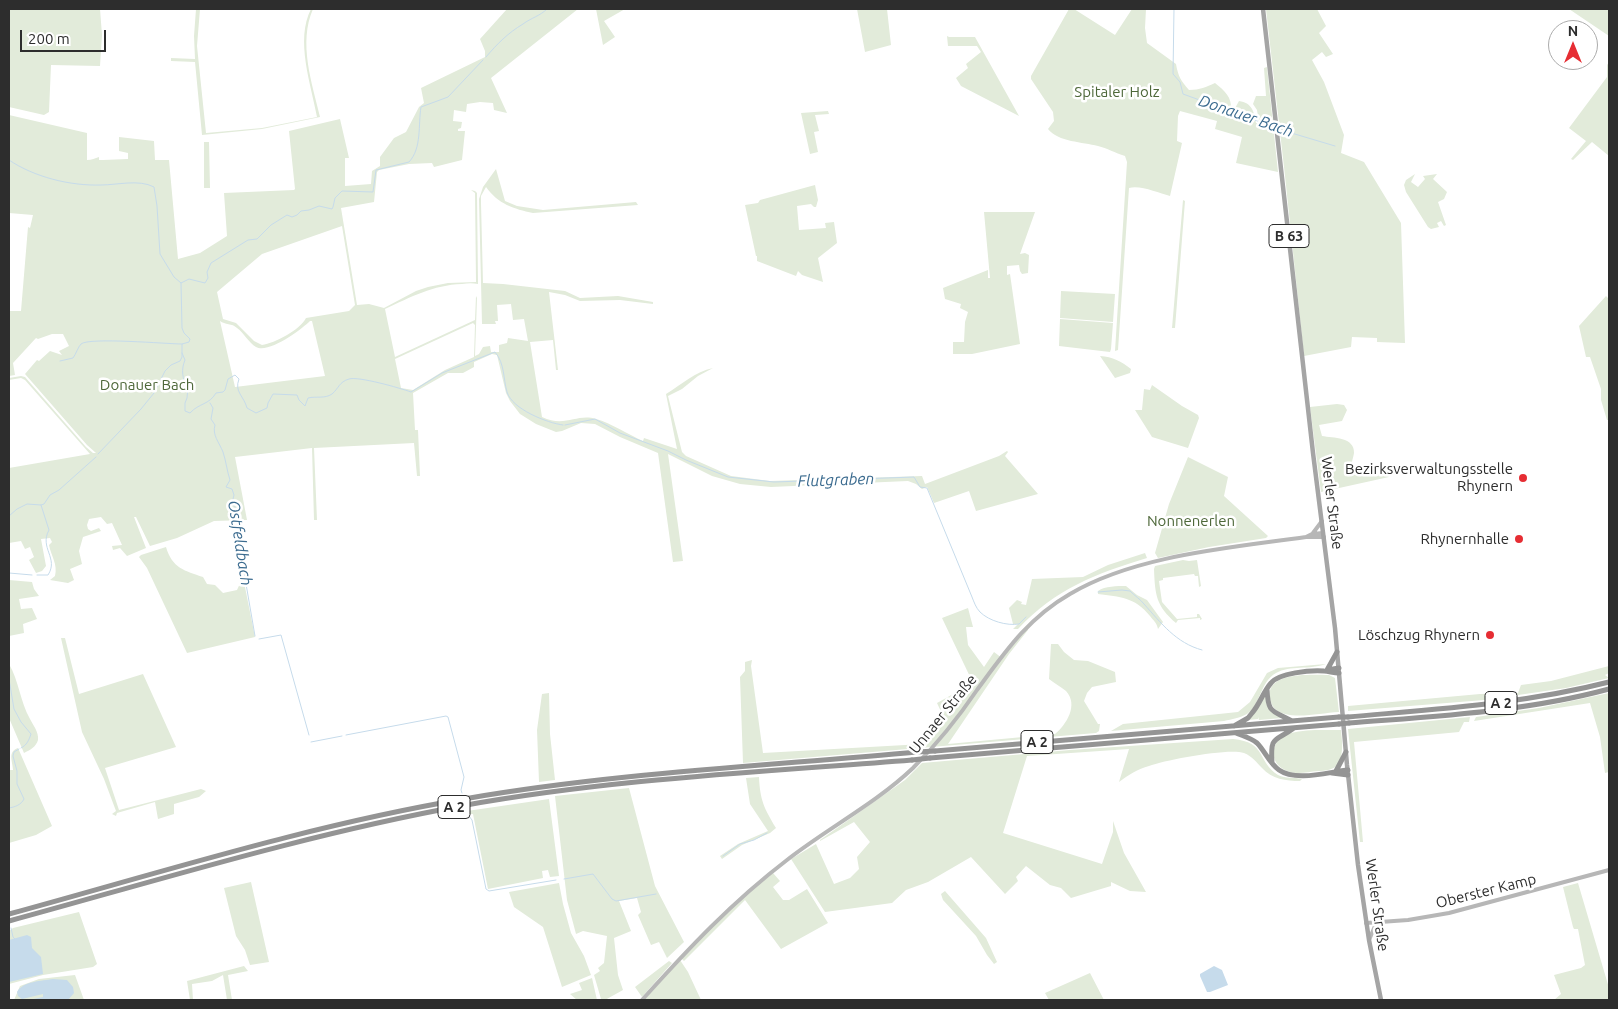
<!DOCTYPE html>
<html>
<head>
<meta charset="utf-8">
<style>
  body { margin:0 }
  #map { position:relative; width:1618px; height:1009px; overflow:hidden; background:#fff; font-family:Ubuntu,sans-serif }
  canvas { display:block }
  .frame { position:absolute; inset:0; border:10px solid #2d2d2d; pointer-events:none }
  .north { position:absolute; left:1548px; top:20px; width:50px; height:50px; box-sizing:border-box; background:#fff; border:1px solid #ababab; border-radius:50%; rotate:0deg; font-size:14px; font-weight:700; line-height:20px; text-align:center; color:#2d2d2d }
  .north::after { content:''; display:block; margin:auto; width:18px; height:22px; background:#e62d33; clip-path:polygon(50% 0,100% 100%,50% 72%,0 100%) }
  .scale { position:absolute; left:20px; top:30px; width:86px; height:22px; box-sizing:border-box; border:2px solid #2d2d2d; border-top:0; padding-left:6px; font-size:15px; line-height:18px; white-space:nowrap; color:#2d2d2d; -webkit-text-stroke:4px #fff; paint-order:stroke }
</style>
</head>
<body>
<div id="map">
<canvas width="1618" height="1009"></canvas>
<div class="frame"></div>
<div class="north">N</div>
<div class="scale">200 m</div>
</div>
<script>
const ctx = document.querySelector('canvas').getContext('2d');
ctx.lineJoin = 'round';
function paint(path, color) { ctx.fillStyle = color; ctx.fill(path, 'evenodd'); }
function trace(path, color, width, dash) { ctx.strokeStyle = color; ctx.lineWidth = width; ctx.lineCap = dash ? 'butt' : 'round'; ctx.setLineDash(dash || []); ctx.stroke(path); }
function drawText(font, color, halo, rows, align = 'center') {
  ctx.font = font + ' Ubuntu,sans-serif'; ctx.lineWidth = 5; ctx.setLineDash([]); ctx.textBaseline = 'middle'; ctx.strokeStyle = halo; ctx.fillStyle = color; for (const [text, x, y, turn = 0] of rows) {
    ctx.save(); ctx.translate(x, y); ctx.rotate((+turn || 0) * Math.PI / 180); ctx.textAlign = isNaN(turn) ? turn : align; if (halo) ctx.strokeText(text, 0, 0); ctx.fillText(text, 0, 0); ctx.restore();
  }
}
const green = new Path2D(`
  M9 9H100L102 35 100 66 51 65 49 112 44 115 9 107Z
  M196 9H200L197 46 206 133 262 128 317 117C311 84 295 40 311 9H313C298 43 312 83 320 117L262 129 202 135 195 62 171 61V58L195 59 194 36Z
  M507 9H578L491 78 507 113 494 110 493 103 480 102 467 104 466 112 454 110 453 121 462 122 461 128 458 129V131H465L462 160 434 167 432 163 409 164 379 170 377 172 374 202 341 208 357 305 369 304 384 308 416 291 428 287 448 283 476 282 475 193 471 190 475 191 477 193 478 284C473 283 468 283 462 284 433 285 411 297 385 309L395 357 475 320 476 296 477 298 475 356 479 354 483 347 490 346 491 352H499V345L507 343 508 338 528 341 524 319 513 320 511 304 497 305 498 321H495L496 324H482L479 199 483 187 496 169 505 201 517 206 543 210 636 202 638 205 533 213C514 209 498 204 486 187L481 196V203L483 283 503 284 565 291 580 298 618 296 653 302V304L620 300 580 301 565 295 549 292 558 370H556L553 340 530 342 542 417C565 428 577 413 596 419 611 423 629 435 643 441L644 438 677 449 666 394C682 384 695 372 713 368L698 376 682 389 668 396 682 452 686 456 731 476 770 481 922 476 925 484 999 456 1007 451 1008 452 1005 456 1038 494 976 511 969 491 934 503 927 487 922 489 916 484 908 481 771 487 740 484 712 476 668 454 683 561 673 562 658 453 620 437 595 424 581 423 562 431 556 432 536 424 520 414 510 401 506 393 497 355 492 354 474 362V367L463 373H448L413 393 415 430H418L420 476H417L414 443 314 448 317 520H314L312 448 235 457 247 520 214 521 177 538 150 546 136 517H134L146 548 127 556 120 548 113 550 112 546 122 545 112 523 107 524 101 517 89 519 87 525 88 529 91 531 99 528 101 531 83 537 79 551 82 564 70 569 74 580 68 583 50 580 55 576C58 564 51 556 49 545L52 542 50 538 41 539 46 566 42 571 36 573 29 560 34 557 30 547 25 549 21 541 9 543V468L90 454 25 380 21 378 9 380V378L21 376 25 377 86 447 93 453H96L87 445 25 374 37 360 39 361 50 351 62 355 59 351 69 346 63 334H52L38 339 36 338 13 363 15 375 9 376V311H21L28 227 30 228 33 215 9 213V115L87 133V160C92 160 95 158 99 157V160H103L128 159V153L119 151V137L154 141 155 160H169L178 259 200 253 227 236 224 193 294 190 295 189 289 131 340 119 349 158H345V186L371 184 372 171 380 166V157L394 138 406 132 419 107 424 103 421 88 485 57V51L480 39ZM342 226 355 305 349 311 306 318C300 330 275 343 262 345L254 341 236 323 223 319 217 292 262 254ZM220 321C225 325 232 323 237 328 244 333 249 343 256 347 269 354 302 329 310 321H312L325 376 235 387ZM473 323 475 325 474 357 445 370 413 390 401 388 395 359Z
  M596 9H625L604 21 615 37 603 45Z
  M857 9H887L891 45 865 52Z
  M1069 9H1074L1115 35 1132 9H1146L1145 28 1147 43 1176 64C1178 76 1181 81 1189 90 1200 90 1206 87 1215 83 1225 91 1232 97 1231 110H1234L1239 101C1252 103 1254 111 1256 123H1259L1257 110 1253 104 1256 96H1266L1264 68 1267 67 1278 172 1236 163 1242 137 1215 129 1217 121 1180 111 1178 116 1177 141 1182 143 1170 196C1158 193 1141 185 1129 188L1118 350 1115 351 1127 162 1125 156C1115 153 1107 148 1098 146 1083 142 1058 142 1048 129L1054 121 1053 112 1031 79V76Z
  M1266 9H1317L1326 26 1319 33 1333 54 1326 57 1322 52 1312 60 1324 82 1344 135 1341 153 1364 162 1401 223 1405 343 1377 342V338L1352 337 1351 347 1304 356 1285 176Z
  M1569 9H1609V36Z
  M947 36 949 37H975L1019 116 961 86 956 78 968 68 966 64 981 52 977 46H948Z
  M1609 62V156L1592 142 1573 160 1571 159 1586 141 1569 128 1607 77V65Z
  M828 111 829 114 815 115 819 131 814 132 818 152 810 154 801 113Z
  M204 142H209L210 188H204Z
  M1415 174 1411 182 1418 187 1425 179 1423 176 1437 174 1433 179 1447 192 1444 199 1438 202 1446 225 1444 226 1441 221 1437 223 1439 227 1431 229 1428 227 1406 192 1404 185 1406 180Z
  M815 185 818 200 816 207H814L811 204 797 206 799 230 826 228 825 223 834 222 837 243 818 258 823 282 802 275 798 271 796 276 757 261V256H756L745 205 758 203 760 200Z
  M1183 200 1185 201 1175 328H1172Z
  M984 212H1035L1020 254 1025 253 1029 255 1028 273 1022 274 1020 271 1019 265 1007 266V275L1010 274 1020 344 972 354H953V342H964L965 322 968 312 960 308 961 304 945 299 943 288 988 270V278H990Z
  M1061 291 1115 294 1113 322 1060 318Z
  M1606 296 1609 299V420H1607L1601 400V389L1590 357H1586L1579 326Z
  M1060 319 1113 323 1111 349 1110 352 1059 346Z
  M1100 356C1113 357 1121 361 1131 369L1130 373 1115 378Z
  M1152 385 1182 406 1198 415 1199 418 1188 448 1152 437 1135 410H1142L1144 389 1150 390Z
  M1337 404 1344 405 1347 410 1342 421 1319 425 1322 436C1333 438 1355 437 1354 453 1353 460 1351 461 1352 469L1369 474H1386L1389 477 1321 492 1310 407Z
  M1188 457 1228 477 1224 496 1268 536 1266 538 1209 547 1158 558 1155 553 1169 504Z
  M166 547C172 568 185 571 203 577L207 584 215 585 223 593 237 590 243 577 255 637 187 653 147 568 139 557 141 555Z
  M1145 553 1147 558C1095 574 1057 588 1018 629H1013L1018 624H1013L1009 608 1017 600 1022 602 1021 604 1026 605 1032 579 1083 577 1108 565Z
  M1183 560 1189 561 1197 560 1201 586 1199 587 1198 576H1195L1194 574 1163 578V580L1159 581 1162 602 1177 619 1197 617V614H1199L1202 619 1200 620V618L1178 620 1176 623C1156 606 1155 595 1154 569L1155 566Z
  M9 580 32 582 34 589 39 596 19 599 21 609 32 608 37 619 23 624 24 633 9 636Z
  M1126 586 1137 595 1147 600 1163 622 1158 629C1157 623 1153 620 1150 616 1135 597 1120 597 1098 594V591C1105 586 1117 586 1126 586Z
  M968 608 973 627H966L968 645 984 667 994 652 1002 658 1028 628V630L1009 654 948 744 1055 734C1066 725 1079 705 1066 691 1061 687 1054 683 1049 679L1051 644H1058L1064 652 1074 660 1088 661 1115 672 1116 682 1092 687 1087 693 1084 701 1098 724H1100L1099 731 1096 733 743 763 740 677 745 671V662L752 660 751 666 763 753 923 744 926 741 945 720 937 703 973 683 942 618Z
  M61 638H65L79 694 143 674 176 747 105 768 119 810 201 789 206 791 199 797 174 804V814L158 819 155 802 117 813 116 816 112 814 116 811 104 779 82 732Z
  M9 664C19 681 20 701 30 719 33 725 39 732 38 740 36 747 30 750 24 753L9 718Z
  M1326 664C1310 670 1290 665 1276 673 1260 682 1261 704 1247 714 1240 718 1232 719 1224 721L1111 731 1123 724 1238 712 1250 702 1267 673 1278 668Z
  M1609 666V673L1605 675 1609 678 1566 688 1484 700 1348 711V706L1480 694 1518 693 1521 685 1551 681Z
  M1329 675 1335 678 1339 712C1322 713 1301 718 1285 714 1276 712 1272 707 1270 699 1264 671 1313 675 1329 675Z
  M549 693 550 734 555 780 539 782 537 730 542 694Z
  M1609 693V772L1605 773 1600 737 1590 703 1474 721 1476 717 1539 708Z
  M1265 695 1268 707 1282 718 1259 720 1258 717V719L1248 720Z
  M1470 717 1469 722H1464L1459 732 1354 742 1363 842H1360L1348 729Z
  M1341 730C1342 740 1344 754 1338 764 1334 770 1325 771 1318 771 1308 772 1296 775 1287 771 1267 763 1270 738 1291 733 1306 729 1324 730 1341 730Z
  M1233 739C1267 742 1257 762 1278 775 1286 779 1294 777 1302 779L1300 781C1286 781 1272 779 1262 768 1257 763 1252 756 1244 753 1228 748 1166 760 1149 766 1138 769 1128 775 1119 782L1129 749 1027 756 1003 833 1102 864 1113 832V821L1124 853 1146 892 1130 891 1111 882V886L1071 898 1061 888 1050 885 1026 866 1016 877 1018 881 1005 894 971 857 928 882 906 890 892 903 825 912 791 859 816 844 834 884 850 878 859 869 857 857 870 842 854 822 820 841V840L905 780 922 763 1070 750Z
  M18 748 52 826 36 835 9 843V770H13C13 762 7 752 18 748Z
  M759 777C760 800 764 808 776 828L770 833 742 845 722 859 720 856 738 844 768 831 750 804 746 778Z
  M629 788 655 886 684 942 667 958 659 942 651 945 638 915 641 912 637 898 619 901 631 931 614 938 618 975 623 990 605 1000 601 999 594 975 600 971 598 968 604 963 607 936 583 931 576 934 567 900 555 796Z
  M549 799 559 876 550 877 548 870 542 871 543 878 488 889 473 814H468L467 811Z
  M773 873 780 881 773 887 783 900H789L807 889 828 923 781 949 745 900 684 961 681 958 740 899Z
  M251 882 269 962 250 965 245 950 236 936 224 888Z
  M559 883 563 904 571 933 584 956 591 975 562 987 543 927 514 907 509 892Z
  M1578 883 1609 988V1000H1554L1561 994 1554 975 1581 968 1585 965 1578 929H1574L1573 927 1563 887Z
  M945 891 986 938 997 962 994 964 987 955 976 936 943 900 941 894Z
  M79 912 97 964 93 967 43 975 9 984V931L13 928Z
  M680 960 688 972 701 1000H644Z
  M669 961 672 963 642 997 635 987Z
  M244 966 248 971 228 975 232 1000H227L223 975 212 981 192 984 193 1000H190L187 981Z
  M1090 973 1104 1000H1049L1045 993Z
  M75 975 84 1000H14L20 986 39 979Z
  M592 978 597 1000H577L570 994 582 990 579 983Z`);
const water = new Path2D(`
  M27 935 31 937 32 948 41 957 43 974 9 982V940Z
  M1214 966 1222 970 1228 985 1210 992H1207L1200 976V974Z
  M53 979 67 980 73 987 74 993 68 1000H29L43 997V994L22 999 18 996 17 992C23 981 42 981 53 979Z`);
const stream = new Path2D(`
  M1174 9 1173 74 1180 82 1183 94 1274 127
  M486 57C497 44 508 33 523 24 531 18 540 16 547 9
  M1278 129 1335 146
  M9 160C34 177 70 186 101 185 117 185 139 179 154 187L157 206 160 254 174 277 181 283 189 279 205 283 208 278 207 272 211 263 248 240 257 239 271 225 287 215 292 217 297 215 301 211 309 210 319 206 332 209 333 207 335 198 342 191 373 192 376 170 409 162C422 148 418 125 421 107L448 97 483 60
  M182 353 185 360C181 369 182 380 188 387L187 398 185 403V411L190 413C199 403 209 405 216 393L223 392 225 390 228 379 235 375 239 379C234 392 244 396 247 408L256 413 267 408 268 403 273 394 297 395 299 400 305 406 308 398C316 396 325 399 332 394 339 388 339 382 349 379 358 376 400 388 411 392L442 373 495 352C505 364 503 378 507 392 512 409 547 423 563 425
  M60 361 73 358C76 354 78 347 81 344 89 337 167 344 182 344
  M210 403 213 408 211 419 215 425C212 435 219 442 223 452 226 461 227 471 230 480L226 487 232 489 234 495 232 503 238 512 236 526 255 636
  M565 425 595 419 620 433 668 451 686 460 728 477 774 482 914 477 920 487 927 488 972 597C974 602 976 608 980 612 989 621 1007 626 1019 624L1026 617
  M98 454 141 409 154 393 165 371 171 365 180 361 182 357V344L189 342 190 339 184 333 182 328 181 283
  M9 516 17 509 27 504 41 505 44 504 50 495 59 490 96 457
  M9 573 32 575
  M37 575H48C59 558 39 548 49 530L41 505
  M1098 592 1122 590 1130 591C1135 596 1140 599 1144 604 1161 623 1176 643 1202 650
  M259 639 281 635 309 735
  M9 679 14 709 21 722 31 734C29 740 27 745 21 748
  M346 735 446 716 448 717 464 777 461 790 462 793
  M311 742 342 736
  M9 808C15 807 21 805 24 799L17 784V771L13 756 14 752 19 749
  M466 812 472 820 486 889 489 891 556 880
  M723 856 740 844 754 840 767 833
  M564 879 593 874 612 899 616 901 656 894
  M11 928 13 937 15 939`);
const secondary = new Path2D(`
  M1313 533 1322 521
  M1306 537 1312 534 1323 533
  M1366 923 1408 920 1449 913 1609 870
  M1369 940 1375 926 1379 923
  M642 1000C688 949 732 902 787 860 828 828 875 804 913 768 937 744 958 718 977 690 1005 652 1028 618 1070 594 1136 555 1230 548 1306 537H1324`);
const primary = new Path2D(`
  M1263 9 1313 453 1335 628 1347 765 1358 865 1369 940 1381 1000`);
const highway = new Path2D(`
  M1327 670 1337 652
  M1327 670 1339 668
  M1267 689C1268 714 1272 710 1292 721
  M1348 717C1436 709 1523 704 1609 682
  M1349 723C1436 716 1524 712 1609 689
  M1234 726 1248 718 1252 713C1260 704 1263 692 1271 683 1279 673 1310 670 1324 671 1329 671 1333 673 1339 673
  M1236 733C1243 736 1251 738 1257 743 1265 751 1269 763 1279 770 1296 782 1328 772 1348 770
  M935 751 1339 717
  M930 758 1339 724
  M1272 763C1270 735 1275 742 1294 728
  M1336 771 1346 752
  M1332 773 1348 775
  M9 914C159 873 310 825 464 799 614 773 766 766 917 752
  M9 921C159 880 308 834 461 806 610 779 761 772 912 760`);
const highwayBridge = new Path2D(`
  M1339 717H1348
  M1339 724 1349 723
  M917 752 935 751
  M912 760 930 758`);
const markers = [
  [1523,478,5,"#e62d33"],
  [1519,539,5,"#e62d33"],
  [1490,635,5,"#e62d33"]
];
const shields = [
  [1289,236,40],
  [1501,703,32],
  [1037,742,32],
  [454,807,32]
];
const shieldNames = [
  ["B 63",1289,236],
  ["A 2",1501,703],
  ["A 2",1037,742],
  ["A 2",454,807]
];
const parkNames = [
  ["Spitaler Holz",1117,92],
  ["Donauer Bach",147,385],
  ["Nonnenerlen",1191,521]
];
const poiNames = [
  ["Bezirksverwaltungsstelle",1513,469],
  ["Rhynern",1513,486],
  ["Rhynernhalle",1509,539],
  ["Löschzug Rhynern",1480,635]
];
const streetNames = [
  ["Werler Straße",1332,503,83],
  ["Unnaer Straße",943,714,-51],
  ["Oberster Kamp",1486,891,-14],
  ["Werler Straße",1377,905,82]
];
const waterNames = [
  ["Donauer Bach",1246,116,19],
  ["Flutgraben",836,480,-2],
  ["Ostfeldbach",240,543,81]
];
paint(green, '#e2ebda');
paint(water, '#c6dbeb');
trace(stream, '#c6dbeb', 1);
trace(secondary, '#b7b7b7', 4);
trace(primary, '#a5a5a5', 4.5);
trace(highway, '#949494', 5);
trace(highwayBridge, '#949494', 5);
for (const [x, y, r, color] of markers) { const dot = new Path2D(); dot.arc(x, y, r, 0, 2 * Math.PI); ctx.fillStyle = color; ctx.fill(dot); trace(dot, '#fff', 2); }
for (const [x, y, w] of shields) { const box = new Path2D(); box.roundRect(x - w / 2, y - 11.5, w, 23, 4); ctx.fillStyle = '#fff'; ctx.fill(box); trace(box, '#2d2d2d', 1); }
drawText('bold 14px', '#2d2d2d', null, shieldNames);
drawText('15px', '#4e683a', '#fff', parkNames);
drawText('15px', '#2d2d2d', '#fff', poiNames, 'right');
drawText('15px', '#2d2d2d', '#fff', streetNames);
drawText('italic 16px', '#3b6b8f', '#fff', waterNames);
</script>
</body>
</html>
